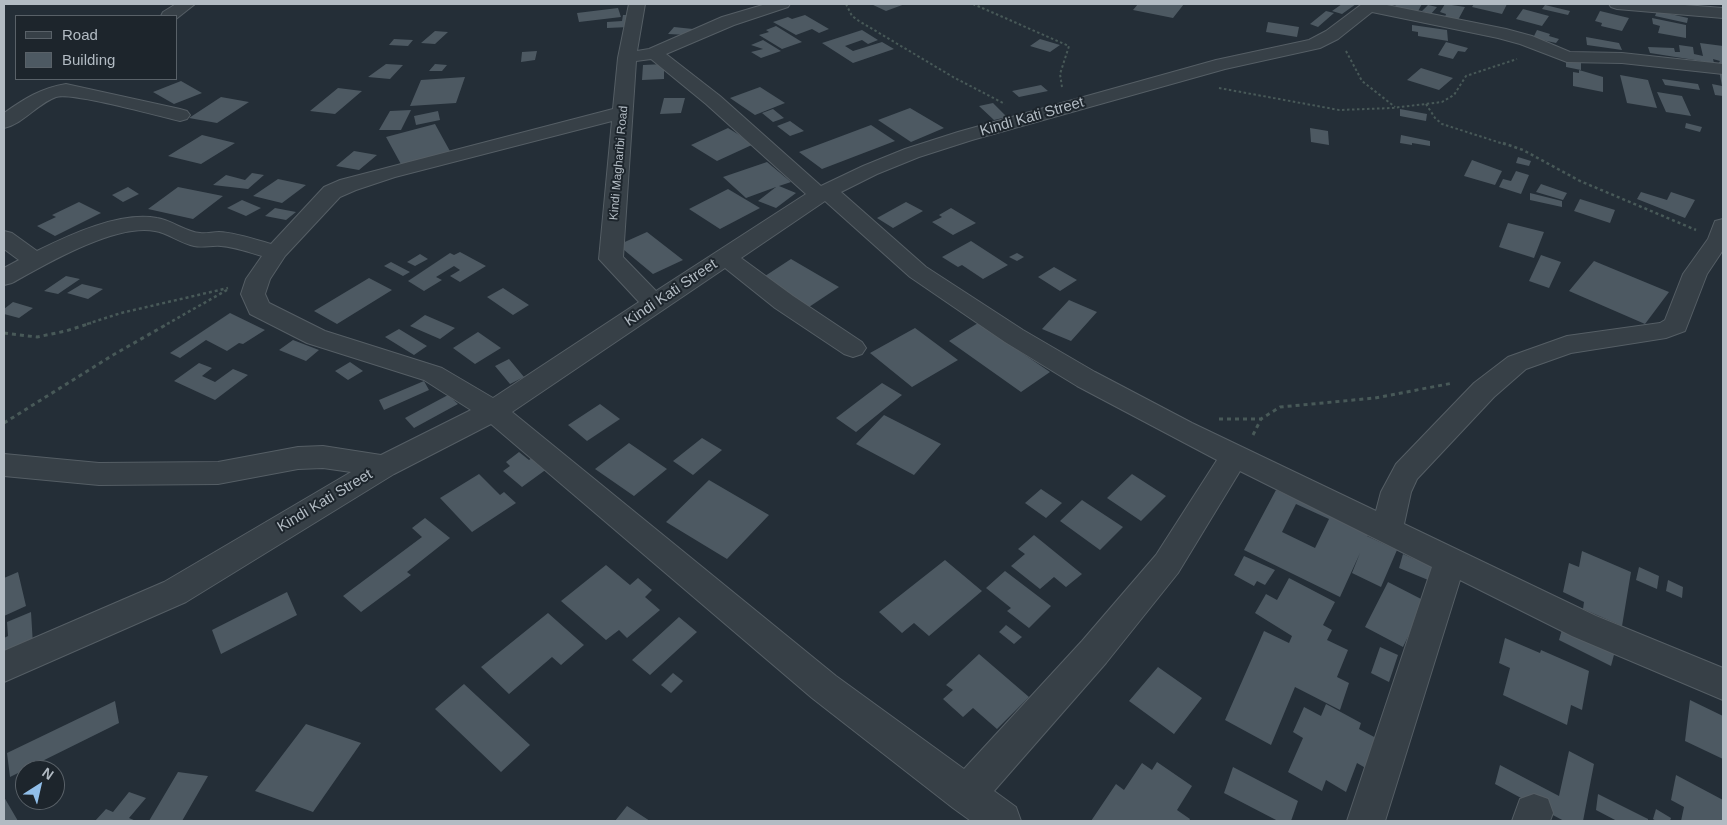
<!DOCTYPE html>
<html>
<head>
<meta charset="utf-8">
<style>
  body { margin:0 }
  #map { position:relative; width:1727px; height:825px; overflow:hidden; background:#242e37; font-family:Helvetica,sans-serif }
  canvas { display:block }
  .frame { position:absolute; inset:0; border:5px solid #b2bbc3; pointer-events:none }
  .legend { position:absolute; left:15px; top:15px; width:162px; height:65px; box-sizing:border-box; background:#1d252c; border:1px solid #596168; margin:0; padding:6px 9px; list-style:none; font-size:15px; color:#b2bbc3 }
  .legend li { display:flex; align-items:center; gap:10px; height:25px }
  .legend b { width:25px; border:1px solid #596168 }
  .north { position:absolute; left:15px; top:760px; width:50px; height:50px; box-sizing:border-box; background:#1d252c; border:1px solid #596168; border-radius:50%; rotate:35deg; font-size:14px; font-weight:700; line-height:20px; text-align:center; color:#b2bbc3 }
  .north::after { content:''; display:block; margin:auto; width:18px; height:22px; background:#91bfea; clip-path:polygon(50% 0,100% 100%,50% 72%,0 100%) }
</style>
</head>
<body>
<div id="map">
<canvas width="1727" height="825"></canvas>
<div class="frame"></div>
<ul class="legend">
<li><b style="height:6px;background:#374047"></b>Road</li>
<li><b style="height:14px;background:#4d5962"></b>Building</li>
</ul>
<div class="north">N</div>
</div>
<script>
const ctx = document.querySelector('canvas').getContext('2d');
ctx.lineJoin = 'round';
function paint(path, color) { ctx.fillStyle = color; ctx.fill(path, 'evenodd'); }
function trace(path, color, width, dash) { ctx.strokeStyle = color; ctx.lineWidth = width; ctx.lineCap = dash ? 'butt' : 'round'; ctx.setLineDash(dash || []); ctx.stroke(path); }
function drawText(font, color, halo, rows, align = 'center') {
  ctx.font = font + ' Helvetica,sans-serif'; ctx.lineWidth = 4; ctx.setLineDash([]); ctx.textBaseline = 'middle'; ctx.strokeStyle = halo; ctx.fillStyle = color; for (const [text, x, y, turn = 0] of rows) {
    ctx.save(); ctx.translate(x, y); ctx.rotate((+turn || 0) * Math.PI / 180); ctx.textAlign = isNaN(turn) ? turn : align; if (halo) ctx.strokeText(text, 0, 0); ctx.fillText(text, 0, 0); ctx.restore();
  }
}
const building = new Path2D(`
  M871 4H905L886 11Z
  M1138 4H1184L1173 18 1133 10Z
  M1342 4H1356L1342 14 1332 11Z
  M1396 4H1422L1417 13 1395 7Z
  M1445 4 1465 7 1458 20 1445 17 1446 14 1440 12Z
  M1474 4H1507L1502 14 1472 7Z
  M1428 5 1437 7 1431 14 1422 11Z
  M1545 5 1570 11 1568 15 1542 9Z
  M618 8 621 17 579 22 577 13Z
  M1523 9 1549 16 1542 26 1516 19Z
  M1326 11 1334 13 1318 27 1310 24Z
  M1600 11 1629 18 1622 31 1601 26 1602 23 1595 21Z
  M1657 11 1688 18 1687 23 1655 16Z
  M623 15H629V27L607 28V22L622 21Z
  M805 15 829 29 819 33 812 29 796 35 773 22 788 17 792 19Z
  M1652 18 1686 25V38L1658 33 1660 26 1653 24Z
  M1268 22 1299 27 1297 37 1266 32Z
  M1412 25 1447 30 1448 41 1418 36V32L1412 31Z
  M776 26 802 42 782 49 759 35 769 32 766 30Z
  M674 27 693 29 688 35 668 34Z
  M862 30 878 40 868 44 862 40 845 46 853 51 882 42 894 49 853 63 822 43Z
  M1537 30 1550 34 1549 36 1559 39 1556 43 1533 38Z
  M435 31 448 32 435 44 421 43Z
  M1586 37 1619 43 1622 50 1587 45Z
  M394 39 413 40 408 46 389 45Z
  M1040 39 1060 45 1050 52 1030 46Z
  M763 40 781 51 761 58 751 52 763 49 751 45Z
  M1446 42 1468 48 1465 52 1458 51 1453 59 1438 55Z
  M1700 43 1723 46V66L1718 64 1720 61 1713 59 1714 63 1650 53 1648 47 1674 48 1675 52H1680L1679 45 1693 47 1694 54 1703 56Z
  M537 51 535 60 521 62 522 52Z
  M1566 60 1581 63V70L1566 67Z
  M386 64 403 65 390 79 368 77Z
  M435 64 447 65 442 71H429Z
  M664 64V79L642 80 643 65Z
  M1421 68 1453 78 1439 90 1407 80Z
  M1579 70 1603 77V92L1573 86V72L1579 73Z
  M1719 70 1723 71V96L1715 95 1712 84 1722 86Z
  M1620 75 1648 80 1657 108 1627 103Z
  M465 77 456 103 410 106 421 80Z
  M1662 79 1698 84 1700 90 1665 85Z
  M181 81 202 93 174 104 153 92Z
  M1041 85 1048 91 1019 97 1012 91Z
  M760 87 785 103 755 115 730 98Z
  M338 88 362 91 335 114 310 111Z
  M1657 92 1682 96 1691 116 1666 112Z
  M221 97 249 102 217 123 189 118Z
  M664 98H685L681 113 660 114Z
  M993 103 1007 117 994 120 979 106Z
  M910 108 944 128 911 142 878 120Z
  M773 109 784 118 773 122 762 113Z
  M1400 109 1427 114 1426 121 1400 116Z
  M411 110 401 130H379L390 111Z
  M438 111 440 120 416 125 414 116Z
  M790 121 804 131 790 136 777 126Z
  M1686 123 1702 127 1700 132 1685 128Z
  M435 124 451 153 402 166 386 137Z
  M871 125 895 141 822 169 799 152Z
  M728 128 754 144 717 161 691 145Z
  M1310 128 1328 131 1329 145 1311 142Z
  M202 135 235 143 201 164 168 156Z
  M1401 135 1430 141V146L1412 143V145L1400 143Z
  M354 151 377 155 359 170 336 166Z
  M1518 157 1531 161 1529 166 1516 163Z
  M1472 160 1502 171 1495 185 1464 176Z
  M767 162 791 182 779 186 796 193 776 208 758 201 776 187 746 198 723 177Z
  M1516 171 1529 175 1521 194 1499 187 1503 179 1511 181Z
  M252 173 264 175 248 189 213 185 226 175 245 180Z
  M278 179 306 185 282 203 253 196Z
  M1541 184 1567 193 1563 200 1536 192Z
  M128 187 139 194 123 202 112 195Z
  M178 187 223 196 193 219 148 209Z
  M728 189 760 208 720 229 689 209Z
  M1641 192 1667 200 1671 192 1695 200 1685 218 1637 199Z
  M1530 193 1562 201V207L1530 200Z
  M1580 199 1615 210 1610 223 1574 211Z
  M242 200 261 208 246 216 227 208Z
  M79 202 101 213 55 236 37 226 56 217 52 215Z
  M906 202 923 211 893 228 877 218Z
  M275 208 296 212 286 220 265 216Z
  M951 208 976 223 953 235 932 222 942 217 939 215Z
  M1508 223 1544 232 1534 258 1499 247Z
  M647 232 683 260 653 274 618 245Z
  M971 241 1008 265 983 279 962 265 958 267 942 257Z
  M460 252 486 266 460 282 450 276 460 270 454 266 436 277 442 280 424 291 408 281 450 253 454 255Z
  M1017 253 1024 257 1017 261 1009 257Z
  M420 254 428 259 415 266 407 262Z
  M1541 255 1561 262 1549 288 1529 281Z
  M791 259 839 287 809 307 762 278Z
  M1594 261 1669 292 1645 324 1569 291Z
  M391 262 410 272 403 276 384 266Z
  M1054 267 1077 280 1060 291 1038 277Z
  M66 276 80 279 58 294 44 291Z
  M369 278 392 290 337 324 314 311Z
  M82 284 103 289 88 299 67 293Z
  M503 288 529 305 513 315 487 297Z
  M1069 300 1097 312 1071 341 1042 329Z
  M13 302 33 308 19 318 4 314V309Z
  M230 313 265 330 243 344 239 343 227 351 206 340 180 358 170 353Z
  M425 315 455 328 440 339 410 326Z
  M978 323 1050 372 1021 392 949 341Z
  M915 328 958 360 912 387 870 353Z
  M399 329 427 346 414 355 385 337Z
  M478 332 501 348 475 364 453 348Z
  M293 340 319 350 306 361 279 350Z
  M509 359 524 377 510 384 495 366Z
  M350 362 363 371 348 380 335 371Z
  M199 363 212 368 202 376 215 382 233 369 248 375 215 400 174 381Z
  M424 381 429 390 384 410 379 400Z
  M882 383 902 395 856 432 836 418Z
  M448 395 458 404 414 428 405 418Z
  M600 404 620 419 587 441 568 425Z
  M884 415 941 444 914 475 856 444Z
  M702 438 722 450 693 475 673 461Z
  M629 443 667 469 634 496 595 469Z
  M547 447 562 458 522 487 503 471 510 466 506 462 519 452 529 460Z
  M479 474 500 495 504 492 516 503 472 532 440 498Z
  M1132 474 1166 496 1141 521 1107 498Z
  M709 480 769 515 727 559 666 522Z
  M1041 489 1062 503 1046 518 1025 503Z
  M1276 490 1369 532 1367 536 1397 550 1381 587 1352 573 1360 553 1340 597 1244 550ZM1296 504 1329 519 1315 548 1282 532Z
  M1082 500 1123 527 1100 550 1060 521Z
  M425 518 450 538 407 572 411 575 361 612 343 596 422 537 412 528Z
  M1034 535 1082 574 1066 587 1054 577 1040 589 1011 566 1025 554 1018 549Z
  M1582 551 1631 572 1622 626 1583 609 1584 602 1563 592 1569 563 1579 567Z
  M1403 554 1437 569 1433 582 1399 568Z
  M1244 556 1275 570 1265 585 1257 581 1254 586 1234 575Z
  M945 560 982 591 929 636 914 623 902 633 879 612Z
  M606 565 630 585 638 578 652 590 645 597 660 610 627 638 619 630 606 640 561 601Z
  M1639 567 1659 576 1657 589 1636 580Z
  M1005 571 1051 606 1029 628 1007 611 1011 608 986 588Z
  M18 572 26 606 4 616V578Z
  M1289 578 1335 602 1323 625 1332 630 1327 640 1348 650 1337 677 1349 683 1340 710 1295 687 1271 745 1225 720 1264 631 1289 643 1292 636 1255 613 1266 594 1277 600Z
  M1668 580 1683 587 1682 598 1666 591Z
  M1388 582 1425 601 1403 647 1365 627Z
  M287 592 297 615 221 654 212 630Z
  M31 612 33 645 4 657V638L8 636 7 622Z
  M548 613 584 645 561 665 552 657 509 694 481 667Z
  M679 617 697 632 650 675 632 660Z
  M1006 625 1022 637 1014 644 999 632Z
  M1563 626 1615 651 1611 666 1559 640Z
  M1505 638 1540 653 1541 650 1589 671 1582 710 1571 705 1567 725 1503 695 1510 668 1499 663Z
  M1380 647 1398 655 1389 682 1371 673Z
  M979 654 1029 697 997 729 973 708 963 717 943 699 953 690 946 685Z
  M1158 667 1202 698 1174 734 1129 701Z
  M673 673 683 681 671 693 661 685Z
  M464 684 530 745 501 772 435 709Z
  M1690 700 1723 716V759L1685 741Z
  M115 701 119 723 10 777 7 753Z
  M1326 704 1361 723 1359 729 1380 740 1369 770 1357 763 1346 792 1326 780 1322 791 1288 772 1303 738 1293 732 1304 707 1321 716Z
  M306 724 361 743 313 812 255 791Z
  M1569 751 1594 764 1583 821H1564L1495 784 1500 765 1559 796Z
  M1157 762 1192 786 1177 810 1190 819 1189 821H1091L1116 784 1124 790 1142 763 1152 770Z
  M1233 767 1298 801 1291 821H1278L1224 793Z
  M178 772 208 776 182 821H149Z
  M1676 775 1723 800V821H1681L1684 807 1671 800Z
  M129 792 146 798 129 818 136 821H95L106 809 113 812Z
  M1598 794 1648 819V821H1617L1596 810Z
  M4 797 18 821H4Z
  M627 806 650 821H615Z
  M1656 809 1671 818 1670 821H1656L1653 819Z`);
const pathFar2 = new Path2D(`
  M846 4 852 16 859 21 953 77 1005 104
  M973 4 1069 46 1060 74 1062 87
  M1346 51 1362 81 1395 107
  M1219 88 1339 110 1392 108 1442 102 1454 95 1466 76 1517 59
  M1426 104 1435 118 1442 124 1507 145`);
const pathFar1 = new Path2D(`
  M1503 143 1523 150 1580 181 1696 230
  M87 324 121 313 228 288
  M167 324 227 290`);
const path = new Path2D(`
  M4 333 37 337 66 331 91 323
  M1219 419H1261
  M4 423 113 355 169 323
  M1253 435 1261 419 1280 407 1375 398 1453 383`);
const minor = new Path2D(`
  M176 4H195L176 19V16H161L163 12Z
  M629 4H645L637 51 649 49 722 17 766 4H790L788 7 734 25 666 54 720 96 821 186 863 166 905 149 958 132 1216 60 1309 40 1326 31 1362 4H1382L1506 29 1532 36 1570 52 1622 53 1723 64V74L1622 63 1567 62 1520 44 1498 38 1372 12 1338 39 1320 48 1225 69 972 140 919 157 877 174 841 192 926 267 1023 330 1095 372 1192 423 1376 511 1381 492 1396 464 1474 383 1508 357 1567 336 1660 323 1665 320 1683 274 1708 239 1715 221 1723 219V250L1707 274 1685 331 1666 338 1571 353 1526 369 1494 397 1417 479 1411 492 1404 524 1596 616 1723 668V700L1572 636 1460 580 1385 821H1347L1432 567 1240 471 1178 573 1106 663 994 791 1016 807 1021 821H971L953 808 812 698 491 424 394 474 186 602 4 682V651L164 582 351 472 323 468 298 469 218 484 99 485 4 476V454L99 463 218 462 298 447 323 446 381 455 471 410 424 380 307 343 250 314 241 294 246 279 262 256C248 252 235 247 221 246 212 245 203 248 194 246 180 243 168 233 155 231 116 223 46 264 12 283L4 285V268L19 260 4 249V231L12 233 37 251C69 235 120 211 157 218 171 220 186 232 200 233 206 234 212 232 219 232 236 233 254 239 271 244L324 187 340 180 613 109 618 58ZM651 59 706 104 806 194 656 291 623 257 636 61ZM612 121 599 259 639 302 493 398 442 368 325 331 269 303 265 294 270 279 285 256 340 197 356 190 395 177ZM825 201 910 277 1005 342 1077 386 1217 460 1156 555 1082 641 964 769 836 676 512 412 725 268 775 308 844 354 853 357 862 354 866 348 862 342 793 296 741 258Z
  M1609 4H1672L1723 8V18L1617 9 1611 7Z
  M66 84 180 109 187 111 190 115 187 119 180 121C158 116 72 92 56 97 37 104 23 124 4 128V113C24 99 41 88 66 84Z
  M1534 794 1548 799 1553 813 1550 821H1512L1520 799Z`);
const farStreetnames = [
  ["Kindi Magharibi Road",619,163,-85]
];
const streetNames = [
  ["Kindi Kati Street",1032,117,-16],
  ["Kindi Kati Street",671,293,-34],
  ["Kindi Kati Street",325,501,-31]
];
paint(building, '#4d5962');
trace(minor, '#555e65', 2);
trace(pathFar2, '#485958', 2, [2.5, 2.5]);
trace(pathFar1, '#485958', 2.5, [3, 3]);
trace(path, '#485958', 3, [4, 4]);
paint(minor, '#374047');
drawText('12px', '#b2bbc3', '#1d252c', farStreetnames);
drawText('15px', '#b2bbc3', '#1d252c', streetNames);
</script>
</body>
</html>
